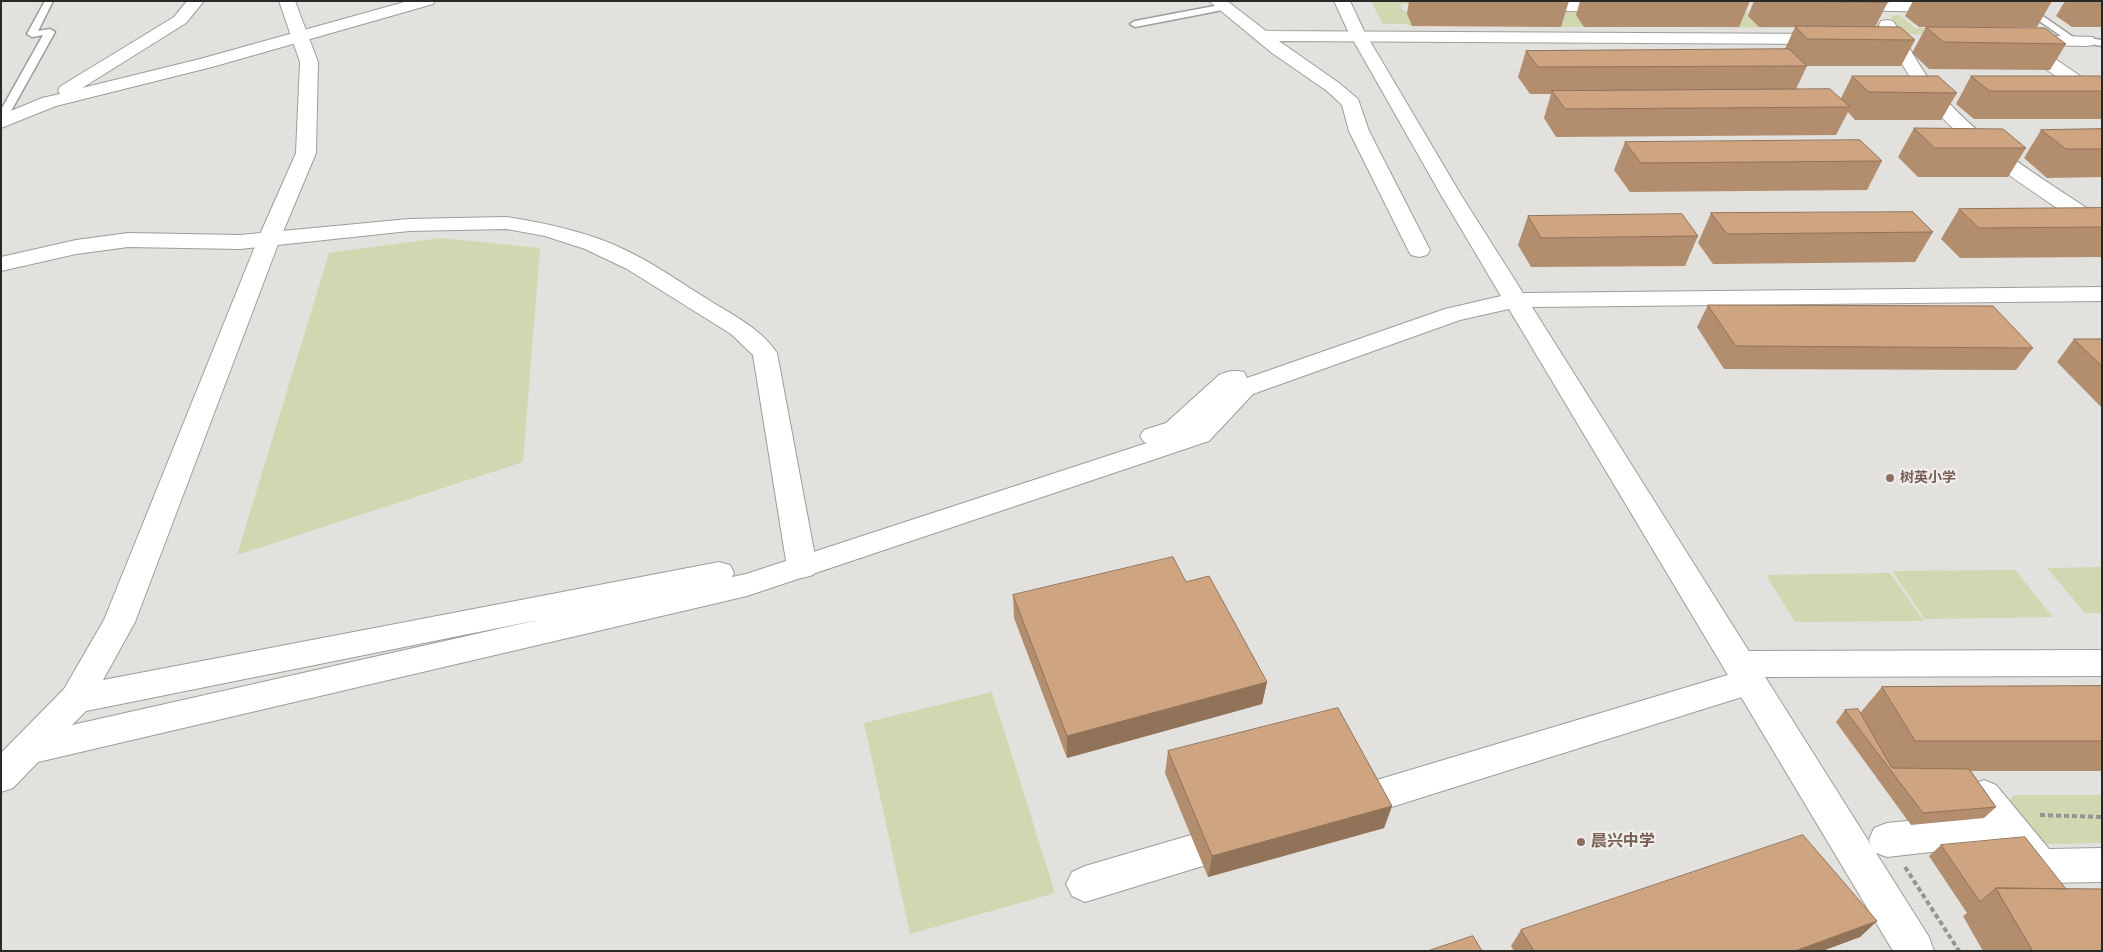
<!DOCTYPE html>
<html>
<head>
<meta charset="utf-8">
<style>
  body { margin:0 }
  #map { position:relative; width:2103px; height:952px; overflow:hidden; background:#e2e1dd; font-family:Manrope,sans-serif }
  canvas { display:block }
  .frame { position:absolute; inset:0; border:2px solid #282826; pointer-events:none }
</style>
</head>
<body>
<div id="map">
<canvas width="2103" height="952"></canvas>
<div class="frame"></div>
</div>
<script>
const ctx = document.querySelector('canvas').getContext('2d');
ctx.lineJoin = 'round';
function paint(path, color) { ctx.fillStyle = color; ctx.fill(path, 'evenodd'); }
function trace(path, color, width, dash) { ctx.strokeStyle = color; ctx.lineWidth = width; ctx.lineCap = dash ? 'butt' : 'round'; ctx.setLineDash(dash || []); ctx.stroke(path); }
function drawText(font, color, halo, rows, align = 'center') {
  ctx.font = font + ' Manrope,"Noto Sans SC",sans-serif'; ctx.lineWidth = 4.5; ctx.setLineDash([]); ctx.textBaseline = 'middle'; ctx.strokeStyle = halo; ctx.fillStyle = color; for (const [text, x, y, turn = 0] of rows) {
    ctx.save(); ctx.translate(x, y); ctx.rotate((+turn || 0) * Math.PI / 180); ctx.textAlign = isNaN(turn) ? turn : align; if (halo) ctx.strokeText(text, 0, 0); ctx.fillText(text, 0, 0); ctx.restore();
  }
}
const green = new Path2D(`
  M1371 1H1418L1413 4H1400L1403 11 1865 13 1871 15 1882 28 1410 26 1407 24H1383ZM1407 15 1561 27 1412 26Z
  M1900 15 1915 28H2044L2053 35 1901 34 1891 16Z
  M440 238 540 248 523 462 237 555 329 253Z
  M2102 567V613H2085L2047 568Z
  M2015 570 2053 617 1925 619 1892 571Z
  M1890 573 1924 621 1795 622 1766 575Z
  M992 692 1055 893 910 934 864 723Z
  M2015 795H2102V843L2041 844 2003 806Z`);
const path = new Path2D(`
  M2040 815 2102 817
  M1905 867 1959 951`);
const lane = new Path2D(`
  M45 1H53L38 31 50 29 55 32 6 120 1 123V110L43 35 32 37 27 34Z
  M2011 1H2021L2079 41 2074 44 2071 43Z
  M1225 4 1228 5V9L1135 27 1130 24 1135 21Z
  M2087 38 2102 40V46L2084 43V39Z`);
const street = new Path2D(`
  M187 1H204L186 23 82 88 200 59 408 1H435L433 4 212 67 56 106 1 128V115L42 98 60 94 58 90 61 86 174 17Z
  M1209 1H1227L1266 31 1826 34 1832 35 1834 39 1832 43 1826 44 1279 41 1339 83 1358 99 1369 131 1430 250 1427 255 1419 257 1411 255 1408 250 1349 131 1342 105 1327 91 1272 53Z
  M1529 2H1616L1622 4 1624 7 1622 10 1616 12 1523 10 1521 7 1523 4Z
  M1847 2H1946L1952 4 1954 7 1952 10 1946 12 1841 10 1839 7 1841 4Z
  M1887 20 1893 21C1909 45 1920 70 1939 92 1983 144 2046 181 2102 218V234L2094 233C2036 193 1971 155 1926 99 1907 76 1895 50 1879 25L1881 21Z
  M2024 35 2093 37 2095 41 2093 45 2087 46 2035 45 2102 91V105L2095 104 2016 48 2013 44 2018 36Z
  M507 217C538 222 569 228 599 239 640 253 676 280 712 302 735 316 762 330 777 353L817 567 813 575 802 578 791 575 787 567 753 355 731 334 627 269 585 249 545 236 507 229 409 231 240 249 128 247 76 254 1 271V257L76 240 128 233 240 235 409 219Z
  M2102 650V676L1764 677 1766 682 1761 691 1350 820 1337 815 1332 804 1337 793 1350 788 1731 674 1728 673 1723 664 1728 655 1739 651Z
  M1984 780 1996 785 2049 849 2102 848V882L2040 883 2027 878 2001 844 1887 857 1874 852 1869 840 1874 828 1887 823 1977 814 1966 796 1972 785Z
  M1232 823 1245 828 1250 840 1245 852 1232 857 1085 902 1072 896 1066 884 1072 872 1085 866Z`);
const secondary = new Path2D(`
  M279 1H295L318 62 316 153 280 239 135 622 103 680 719 562 730 565 734 573 732 577 746 574 1147 443 1144 442 1140 436 1144 430 1166 423 1219 375C1228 371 1234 370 1244 372L1247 378 1445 309 1501 296 1441 195 1348 31 1334 1H1350L1364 31 1461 195 1523 293 2102 287V301L1532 307 1929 937 1934 951H1893L1509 309 1460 320 1253 394 1209 441 747 596 38 762 13 788 1 792V753L64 689 104 620 258 239 296 153 300 62ZM538 620 72 725 86 711Z`);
const wall = new Path2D(`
  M1409 1H1569L1561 27 1412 26 1407 14Z
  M1580 1H1750L1739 27H1584L1576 15Z
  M1754 1H1887L1888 2 1875 27 1915 40 1901 66H1807L1796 89 1841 98 1852 76 1957 93 1941 120H1855L1848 112 1836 135 1556 137 1544 118 1551 94H1530L1518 77 1526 51 1785 49 1795 27H1759L1748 16Z
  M1913 1H2052L2037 27H1919L1905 16Z
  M2065 1H2102V27H2072L2056 16Z
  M1926 27 2066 44 2050 70 1929 69 1912 53Z
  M1971 76 2102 78V119H1974L1956 104Z
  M1914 128 2026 148 2008 177H1918L1898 157Z
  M2102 129V177L2047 178 2024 158 2041 130Z
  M1625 142 1882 161 1867 190 1630 192 1614 170Z
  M2102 208V257L1960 258 1941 239 1959 209Z
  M1711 213 1933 232 1915 262 1713 264 1698 243Z
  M1528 216 1698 236 1685 266 1531 267 1518 245Z
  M1708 305 2033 348 2016 370 1724 369 1697 327Z
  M2074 339H2102V408L2057 362Z
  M1186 582 1267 682 1262 704 1067 758 1014 618 1013 595Z
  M2102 686V771H1971L1996 807 1984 818 1911 825 1836 722 1845 710 1860 713 1882 687Z
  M1168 751 1392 806 1384 828 1208 877 1165 773Z
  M1941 845 2102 951H1983L1963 916 1967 913 1929 856Z
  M1877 921 1860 937 1822 951H1514L1511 946 1521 930Z`);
const shadedWall = new Path2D(`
  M1267 682 1262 704 1067 758V736Z
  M1392 806 1384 828 1208 877 1212 856Z
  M1877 921 1860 937 1822 951H1795Z`);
const building = new Path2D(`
  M1770 1H1887L1888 2Z
  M1795 26 1900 27 1915 40 1808 39Z
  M1926 27 2045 28 2066 44 1944 42Z
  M1789 49 1807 66 1538 67 1526 51Z
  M1852 76H1938L1957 93 1869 92Z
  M1971 76H2100L2102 78V91H1990Z
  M1830 89 1850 107 1565 109 1552 91Z
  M1914 128 2003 129 2026 148H1935Z
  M2102 129V149H2066L2041 130Z
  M1860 140 1882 161 1641 163 1625 142Z
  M2102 208V227L1979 228 1959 209Z
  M1913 212 1933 232 1727 234 1711 213Z
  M1682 214 1698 236 1541 238 1528 216Z
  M1708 305 1993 306 2033 348 1736 346Z
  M2074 339H2102V366Z
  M1173 557 1186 582 1209 576 1267 682 1067 736 1013 595Z
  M2102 686V741H1915L1882 687Z
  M1338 708 1392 806 1212 856 1168 751Z
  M1858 709 1892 768 1969 769 1996 807 1923 813 1845 710Z
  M1803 835 1877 921 1795 951H1534L1521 930Z
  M2025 837 2066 889 1996 888 1980 902 1941 845Z
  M1996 888 2102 889V951H2033Z
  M1473 936 1482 951H1428Z`);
const markers = [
  [1890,478,5,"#8d6e63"],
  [1581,842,5,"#8d6e63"]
];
const educationNames = [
  ["树英小学",1900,478]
];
const nearEducationnames = [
  ["晨兴中学",1591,842]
];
paint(green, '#d1d7b0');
trace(lane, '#9e9d9a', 3);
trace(street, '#9e9d9a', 2);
trace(secondary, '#9e9d9a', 2);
trace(path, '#969592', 4, [5, 3]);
paint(lane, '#fff');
paint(street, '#fff');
paint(secondary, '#fff');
paint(wall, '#b28d6e');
paint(shadedWall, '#91735a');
paint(building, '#cfa480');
trace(building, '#91735a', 1);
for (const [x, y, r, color] of markers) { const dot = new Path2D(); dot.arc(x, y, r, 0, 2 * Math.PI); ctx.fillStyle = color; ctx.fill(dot); trace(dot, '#efeeeb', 2); }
drawText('bold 14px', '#785e54', '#efeeeb', educationNames, 'left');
drawText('bold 16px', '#785e54', '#efeeeb', nearEducationnames, 'left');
</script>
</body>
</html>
